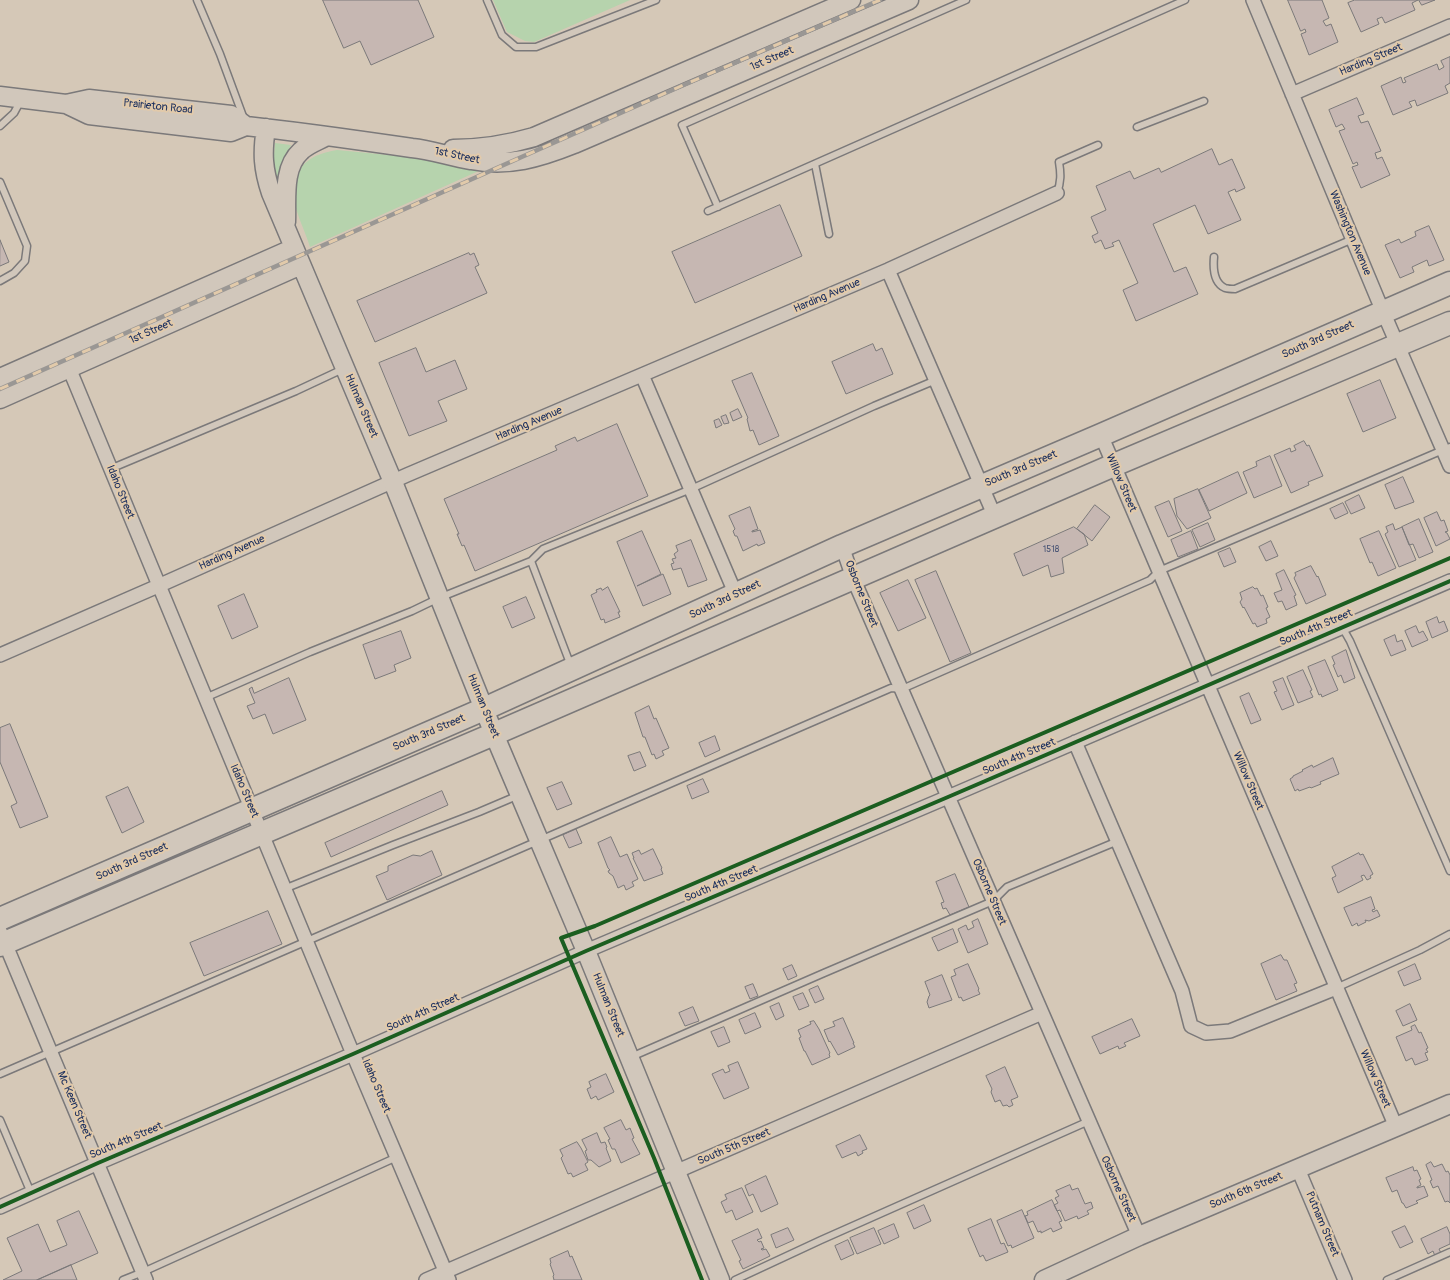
<!DOCTYPE html>
<html>
<head>
<meta charset="utf-8">
<style>
  body { margin:0 }
  canvas { display:block; background:#d5c8b7 }
</style>
</head>
<body>
<canvas width="1450" height="1280"></canvas>
<script>
const ctx = document.querySelector('canvas').getContext('2d');
ctx.lineJoin = 'round';
function paint(path, color) { ctx.fillStyle = color; ctx.fill(path, 'evenodd'); }
function trace(path, color, width, dash) { ctx.strokeStyle = color; ctx.lineWidth = width; ctx.lineCap = dash ? 'butt' : 'round'; ctx.setLineDash(dash || []); ctx.stroke(path); }
function drawText(font, color, halo, rows, align = 'center') {
  ctx.font = font + ' Pangolin,sans-serif'; ctx.lineWidth = 4; ctx.setLineDash([]); ctx.textBaseline = 'middle'; ctx.strokeStyle = halo; ctx.fillStyle = color; for (const [text, x, y, turn = 0] of rows) {
    ctx.save(); ctx.translate(x, y); ctx.rotate((+turn || 0) * Math.PI / 180); ctx.textAlign = isNaN(turn) ? turn : align; if (halo) ctx.strokeText(text, 0, 0); ctx.fillText(text, 0, 0); ctx.restore();
  }
}
const green = new Path2D(`
  M493 0H630L534 42 525 41 507 32Z
  M275 143 291 145C283 161 283 176 281 193L273 167Z
  M337 150 430 159 483 169 310 247C305 231 297 216 294 200 293 196 294 191 295 187 297 162 314 154 337 150Z`);
const building = new Path2D(`
  M323 0H418L434 37 371 65 360 41 344 48Z
  M1288 0H1322L1329 18 1323 21 1326 26 1331 24 1338 42 1309 55 1301 34 1306 32 1305 29 1301 31Z
  M1355 0H1418L1412 3 1415 10 1385 23 1382 17 1377 19 1379 24 1361 32 1348 3Z
  M1419 0H1435L1422 5Z
  M1450 57V83L1445 86 1448 93 1417 106 1415 100 1409 102 1412 107 1393 115 1381 86 1401 77 1403 83 1406 82 1404 78 1437 64 1439 70 1444 67 1441 61Z
  M1357 98 1364 114 1358 116 1361 123 1368 121 1381 151 1375 153 1377 159 1382 157 1390 175 1361 188 1352 167 1358 165 1357 162 1353 164 1339 131 1345 129 1342 124 1336 127 1329 110Z
  M1212 149 1219 165 1232 159 1245 188 1236 192 1235 189 1228 192 1241 220 1208 234 1195 205 1153 224 1174 272 1186 267 1198 294 1136 321 1123 290 1138 283 1119 240 1112 243 1114 246 1105 249 1101 240 1095 243 1092 236 1098 233 1091 217 1106 210 1096 186 1130 171 1134 179 1159 168 1161 172Z
  M780 205 802 256 695 303 672 252Z
  M1429 226 1444 260 1429 266 1427 260 1412 267 1414 272 1400 278 1385 245 1399 239 1401 243 1416 236 1415 232Z
  M0 240 9 262 0 266Z
  M469 253 470 255 474 253 479 265 475 267 487 293 375 342 357 301Z
  M873 344 876 351 882 348 893 374 846 394 832 362Z
  M416 348 426 372 455 360 467 389 438 401 447 421 409 436 379 363Z
  M752 373 779 436 759 445 753 430 750 431 747 419 748 418 732 381Z
  M1380 380 1396 418 1363 432 1347 394Z
  M738 409 742 417 733 421 730 413Z
  M726 415 729 423 724 424 721 417Z
  M719 419 722 425 716 428 714 421Z
  M617 424 648 496 475 571 464 545 462 546 457 534H459L444 499 557 450 555 446 575 437 577 441Z
  M1304 441 1307 446 1309 445 1323 476 1308 482 1309 485 1291 493 1274 455 1290 448 1291 452 1296 450 1294 446Z
  M1270 456 1282 486 1254 498 1243 472 1257 466 1256 462Z
  M1238 472 1247 493 1209 511 1199 490Z
  M1403 477 1414 502 1395 509 1385 485Z
  M1198 489 1211 518 1187 529 1177 516 1174 499Z
  M1359 495 1365 508 1351 514 1345 502Z
  M1169 501 1182 531 1168 537 1155 507Z
  M1343 503 1348 513 1335 519 1330 509Z
  M1095 505 1110 517 1092 541 1077 529Z
  M750 507 758 529 752 531V532L760 530 765 543 758 546 757 544 743 551 737 536H735L733 531 735 529 729 516Z
  M1437 512 1441 521 1444 520 1448 531 1445 532 1447 533 1450 539 1436 546 1424 518Z
  M1419 519 1433 552 1419 558 1413 544 1409 545 1402 527Z
  M1208 523 1215 540 1200 547 1192 530Z
  M1393 524 1395 530 1402 527 1416 560 1399 567 1385 534 1388 532 1386 527Z
  M1074 527 1084 534 1088 545 1062 558 1064 573 1051 577 1048 565 1023 576 1014 554Z
  M642 531 661 574 637 586 663 574 671 594 643 606 617 542Z
  M1191 531 1198 549 1178 557 1171 540Z
  M1379 531 1396 568 1378 576 1372 562 1370 563 1360 539Z
  M691 540 707 580 688 587 681 568 673 570 671 564 674 563 672 559 676 558 674 554 678 551 676 546Z
  M1271 541 1278 556 1266 561 1259 547Z
  M1230 548 1236 562 1224 567 1218 553Z
  M1311 566 1317 577 1318 576 1326 595 1306 604 1294 578 1296 575 1295 573Z
  M1284 570 1296 595 1294 596 1297 605 1286 610 1282 601 1278 602 1274 593 1282 590 1276 574Z
  M936 571 971 653 950 662 915 580Z
  M908 580 926 618 898 631 880 593Z
  M608 587 620 612H618L620 617 605 623 604 619 601 620 591 595 597 592 596 590 601 588 602 590Z
  M1253 587 1255 589 1257 588 1261 596 1263 595 1268 607 1266 608 1270 617 1266 619 1267 623 1257 627 1255 623 1253 624 1244 607 1243 608 1240 602 1242 599 1240 593Z
  M244 594 258 627 232 639 218 606Z
  M526 597 535 618 512 628 503 607Z
  M1437 617 1439 623 1444 621 1448 631 1432 638 1426 622Z
  M1416 626 1419 633 1423 631 1428 640 1412 647 1405 631Z
  M401 631 411 658 394 665 396 671 375 679 363 645Z
  M1395 635 1397 642 1402 640 1406 650 1391 656 1384 640Z
  M1346 650 1355 678 1344 683 1341 675 1338 677 1333 665 1335 664 1332 657Z
  M1325 660 1338 690 1322 697 1321 694 1319 695 1308 667Z
  M1303 670 1312 690 1310 691 1313 697 1298 703 1287 677Z
  M289 678 306 720 273 734 265 714 253 719 247 706 255 703 249 689 252 687 254 693Z
  M1283 678 1294 705 1282 710 1274 692 1277 691 1273 682Z
  M1249 693 1261 720 1251 724 1240 697Z
  M649 706 654 719 656 718 669 748 662 751 664 755 656 759 654 754 652 755 645 737H643L635 713Z
  M10 724 48 817 20 828 11 806 17 803 0 762V728Z
  M715 736 720 750 705 757 699 743Z
  M640 752 646 766 634 771 628 756Z
  M1333 758 1339 774 1320 782 1321 784 1311 788 1310 787 1299 791 1298 789 1295 791 1290 779 1293 777V776L1303 771 1302 770 1312 765 1313 767Z
  M703 779 709 792 692 799 687 786Z
  M562 782 572 804 557 810 547 788Z
  M128 787 144 822 122 833 106 797Z
  M442 791 448 805 331 857 325 843Z
  M576 829 582 843 569 848 563 835Z
  M611 837 620 857 627 854 638 879 632 882 634 886 626 890 624 885 618 888 613 876 609 873 608 871 610 870 608 868 598 843Z
  M653 849 662 868 661 869 663 874 644 881 633 858H634L632 853 639 850 641 854Z
  M432 851 442 875 387 900 376 876 388 871V866L413 855 420 856Z
  M1359 853 1360 855 1363 854 1373 874 1370 876 1371 878 1367 880 1364 875 1361 876 1363 880 1338 893 1332 878 1336 876 1332 867Z
  M955 874 969 907 950 915 946 908 943 909 941 903 944 902 936 882Z
  M1371 897 1375 909 1372 910 1373 912 1377 910 1380 916 1369 921 1365 920 1366 922 1358 926 1357 923 1352 926 1344 908Z
  M268 911 282 944 204 976 190 943Z
  M978 919 988 944 968 953 958 929 966 925 968 930 974 927 972 922Z
  M953 929 958 942 938 951 932 938Z
  M1281 955 1284 960H1287L1297 983 1294 984 1297 991 1276 1000 1261 964Z
  M968 964 979 989 978 990 980 994 963 1001 961 997 959 998 951 977 956 975 954 970Z
  M1415 964 1421 979 1404 986 1398 972Z
  M792 965 797 976 788 980 783 969Z
  M942 975 952 1000 929 1008 927 1002 929 996 930 995 925 982Z
  M753 984 758 996 750 999 745 987Z
  M818 986 824 999 815 1003 809 990Z
  M803 993 809 1006 799 1010 793 997Z
  M779 1003 784 1016 776 1020 770 1007Z
  M1410 1004 1417 1020 1403 1026 1396 1011Z
  M693 1007 699 1021 685 1026 679 1013Z
  M755 1013 761 1027 745 1034 739 1020Z
  M843 1018 854 1043H853L855 1047 838 1055 830 1041 829 1042 824 1030 835 1026 833 1022Z
  M1132 1019 1140 1036 1124 1043 1126 1046 1119 1049 1118 1046 1100 1054 1092 1037Z
  M814 1021 819 1029 830 1053 829 1054 830 1057 812 1065 805 1051H804L799 1038 801 1037 798 1030 811 1024 810 1022Z
  M1415 1025 1419 1033 1421 1032 1428 1048 1426 1049 1428 1052 1425 1053 1428 1060 1415 1065 1412 1058 1406 1061 1396 1037 1412 1030 1411 1027Z
  M724 1027 730 1042 718 1047 711 1032Z
  M738 1062 749 1088 724 1099 712 1074 723 1069 725 1073 730 1071 728 1066Z
  M1005 1067 1018 1097 1011 1100 1013 1105 1009 1107 1007 1105 1003 1106 1000 1100 995 1102 991 1092 992 1089 986 1076Z
  M606 1074 614 1092 598 1100 596 1096 591 1099 587 1089 591 1087 589 1082Z
  M621 1120 626 1130 630 1128 634 1138 632 1139 640 1154 621 1163 615 1149H612L608 1140 610 1139 604 1128Z
  M597 1133 601 1143 605 1142 607 1147 606 1148 611 1161 599 1167 591 1160H588L585 1151 587 1150 582 1140Z
  M860 1135 867 1149 862 1151 863 1153 858 1156 856 1152 842 1158 836 1146Z
  M577 1142 581 1148 588 1162 585 1164 588 1170 573 1177 571 1173 568 1174 561 1158 563 1156 560 1150Z
  M1431 1162 1434 1167 1442 1164 1446 1172 1448 1171 1450 1175V1203L1448 1201 1445 1202 1438 1186 1433 1188 1430 1181 1432 1180 1426 1165Z
  M1413 1167 1414 1171 1417 1170 1421 1179 1419 1180 1421 1185 1417 1187V1188L1424 1186 1428 1196 1416 1201 1418 1203 1406 1208 1403 1203H1402L1397 1190 1392 1192 1386 1178Z
  M766 1176 778 1204 761 1212 753 1194 749 1196 745 1186Z
  M1070 1185 1072 1190 1078 1188 1085 1204 1091 1202 1093 1208 1087 1211 1089 1214 1078 1219 1077 1216 1065 1221 1060 1210 1057 1211 1054 1205 1058 1203 1055 1198 1059 1196 1056 1191Z
  M742 1188 753 1212 736 1220 732 1210 726 1213 721 1202 727 1199 725 1195Z
  M1052 1200 1062 1221 1059 1222 1062 1228 1053 1232 1051 1228 1041 1233V1231L1038 1232 1033 1221 1028 1223 1025 1216 1028 1215 1027 1212Z
  M924 1205 931 1221 914 1229 907 1213Z
  M1022 1210 1034 1238 1012 1248 1011 1245 1008 1246 997 1221Z
  M79 1211 98 1253 37 1280H3L22 1271 7 1238 38 1224 50 1252 67 1245 57 1221Z
  M991 1219 1001 1244 1004 1243 1008 1252 986 1261 983 1255 980 1257 968 1229Z
  M894 1224 899 1237 884 1244 878 1231Z
  M1405 1226 1413 1242 1400 1248 1392 1232Z
  M1447 1227 1450 1234V1244L1439 1249 1441 1253 1435 1256 1433 1251 1428 1254 1421 1239Z
  M788 1228 794 1240 776 1248 771 1235Z
  M874 1228 881 1244 857 1254 850 1238Z
  M758 1229 762 1238 757 1240 759 1242 761 1241 764 1248 761 1249 762 1250 766 1249 770 1256 743 1269 739 1261 741 1260 732 1241Z
  M848 1240 854 1254 841 1260 835 1246Z
  M568 1251 570 1257 572 1256 582 1280H554L553 1276 554 1275 550 1264 551 1263 550 1259Z
  M71 1265 77 1280H37Z`);
const lane = new Path2D(`
  M197 0 220 54 244 119
  M487 0 502 35 516 47H536L656 0
  M0 126 14 113 21 100
  M1137 127 1204 101
  M815 164 829 234
  M0 182 27 246 25 261 14 273 0 281
  M1057 193C1061 182 1061 174 1059 162L1098 145
  M718 207 682 125 966 0
  M708 211 1185 0
  M1214 257C1213 268 1214 283 1225 288 1228 289 1232 289 1235 289L1353 239
  M110 469 296 391 343 369
  M531 561 571 666
  M1342 627 1350 641 1450 871
  M205 698 310 652 412 611 439 598 531 561 543 549 691 489 874 406 936 380
  M284 889 393 845 479 812 519 795
  M1336 988 1420 950 1450 934
  M631 1057 824 973 993 901 1007 887 1118 841
  M0 1074 891 688 902 689 1150 580 1159 571 1450 447
  M0 1120 31 1193
  M123 1280 143 1272 397 1157
  M735 1280 821 1240 1089 1121
  M1387 1280 1450 1252`);
const street = new Path2D(`
  M1253 0 1378 300 1450 466
  M1292 94 1450 26
  M888 270 995 517
  M69 368 353 1054 449 1280
  M642 375 736 595
  M1101 435 1396 1127
  M842 546 853 578 1139 1236
  M0 655 158 586 407 475 888 270 1057 193
  M1075 742 1182 991 1191 1026 1206 1033 1230 1031 1336 988
  M0 931 146 1280
  M1298 1169 1345 1280
  M0 1207 98 1163 353 1054 586 951 948 797 1450 581
  M426 1280 1042 1013`);
const secondary = new Path2D(`
  M0 96 66 104 89 115 231 132 246 126C302 132 357 140 412 148 432 150 451 157 471 160 509 167 539 158 574 144L909 0
  M66 104 89 99 231 115 246 126
  M266 128C262 153 263 169 271 193L393 482 494 734 586 951 720 1280
  M453 149C481 149 507 145 534 137L851 0
  M286 222C287 200 282 168 301 151 308 144 318 141 327 136
  M0 378 294 248
  M0 399 301 265
  M1044 1280 1139 1236 1450 1104`);
const highway = new Path2D(`
  M0 919 484 709 842 546 1101 435 1450 283
  M0 945 494 734 1114 465 1450 323`);
const rail = new Path2D(`
  M0 389 679 87 880 0`);
const cycleway = new Path2D(`
  M0 1207 98 1163 353 1054 586 951 948 797 1450 581
  M702 1280 654 1158 561 938 595 926 1450 558`);
const numberNames = [
  ["1518",1051,550]
];
const streetNames = [
  ["1st Street",772,59,-23],
  ["Harding Street",1371,60,-23],
  ["Prairieton Road",158,107,6],
  ["1st Street",457,156,12],
  ["Washington Avenue",1350,233,67],
  ["Harding Avenue",827,296,-23],
  ["1st Street",151,332,-24],
  ["South 3rd Street",1318,340,-24],
  ["Hulman Street",361,406,67],
  ["Harding Avenue",529,424,-23],
  ["South 3rd Street",1021,469,-23],
  ["Willow Street",1121,483,67],
  ["Idaho Street",120,492,68],
  ["Harding Avenue",232,553,-24],
  ["Osborne Street",861,594,68],
  ["South 3rd Street",725,600,-25],
  ["South 4th Street",1316,628,-23],
  ["Hulman Street",483,706,68],
  ["South 3rd Street",429,733,-23],
  ["South 4th Street",1019,757,-23],
  ["Willow Street",1248,781,67],
  ["Idaho Street",244,791,67],
  ["South 3rd Street",132,862,-24],
  ["South 4th Street",721,884,-23],
  ["Osborne Street",989,892,67],
  ["Hulman Street",608,1005,68],
  ["South 4th Street",423,1013,-24],
  ["Willow Street",1375,1079,67],
  ["Idaho Street",376,1086,67],
  ["Mc Keen Street",74,1105,67],
  ["South 4th Street",126,1141,-23],
  ["South 5th Street",734,1147,-23],
  ["Osborne Street",1118,1189,66],
  ["South 6th Street",1246,1191,-23],
  ["Putnam Street",1322,1224,67]
];
paint(green, '#b6d3ad');
paint(building, '#c6b7b2');
trace(building, '#7b797a', 1);
trace(lane, '#7b797a', 9);
trace(street, '#7b797a', 16);
trace(secondary, '#7b797a', 21);
trace(highway, '#7b797a', 25);
trace(lane, '#d1c7bb', 6);
trace(street, '#d1c7bb', 13);
trace(secondary, '#d1c7bb', 18);
trace(highway, '#d1c7bb', 22);
trace(rail, '#9a9794', 4.5);
trace(rail, '#e2caaa', 3, [9]);
trace(cycleway, '#1b5e20', 4);
drawText('9px', '#485374', null, numberNames);
drawText('11px', '#1b2f5e', '#e2caaa', streetNames);
</script>
</body>
</html>
